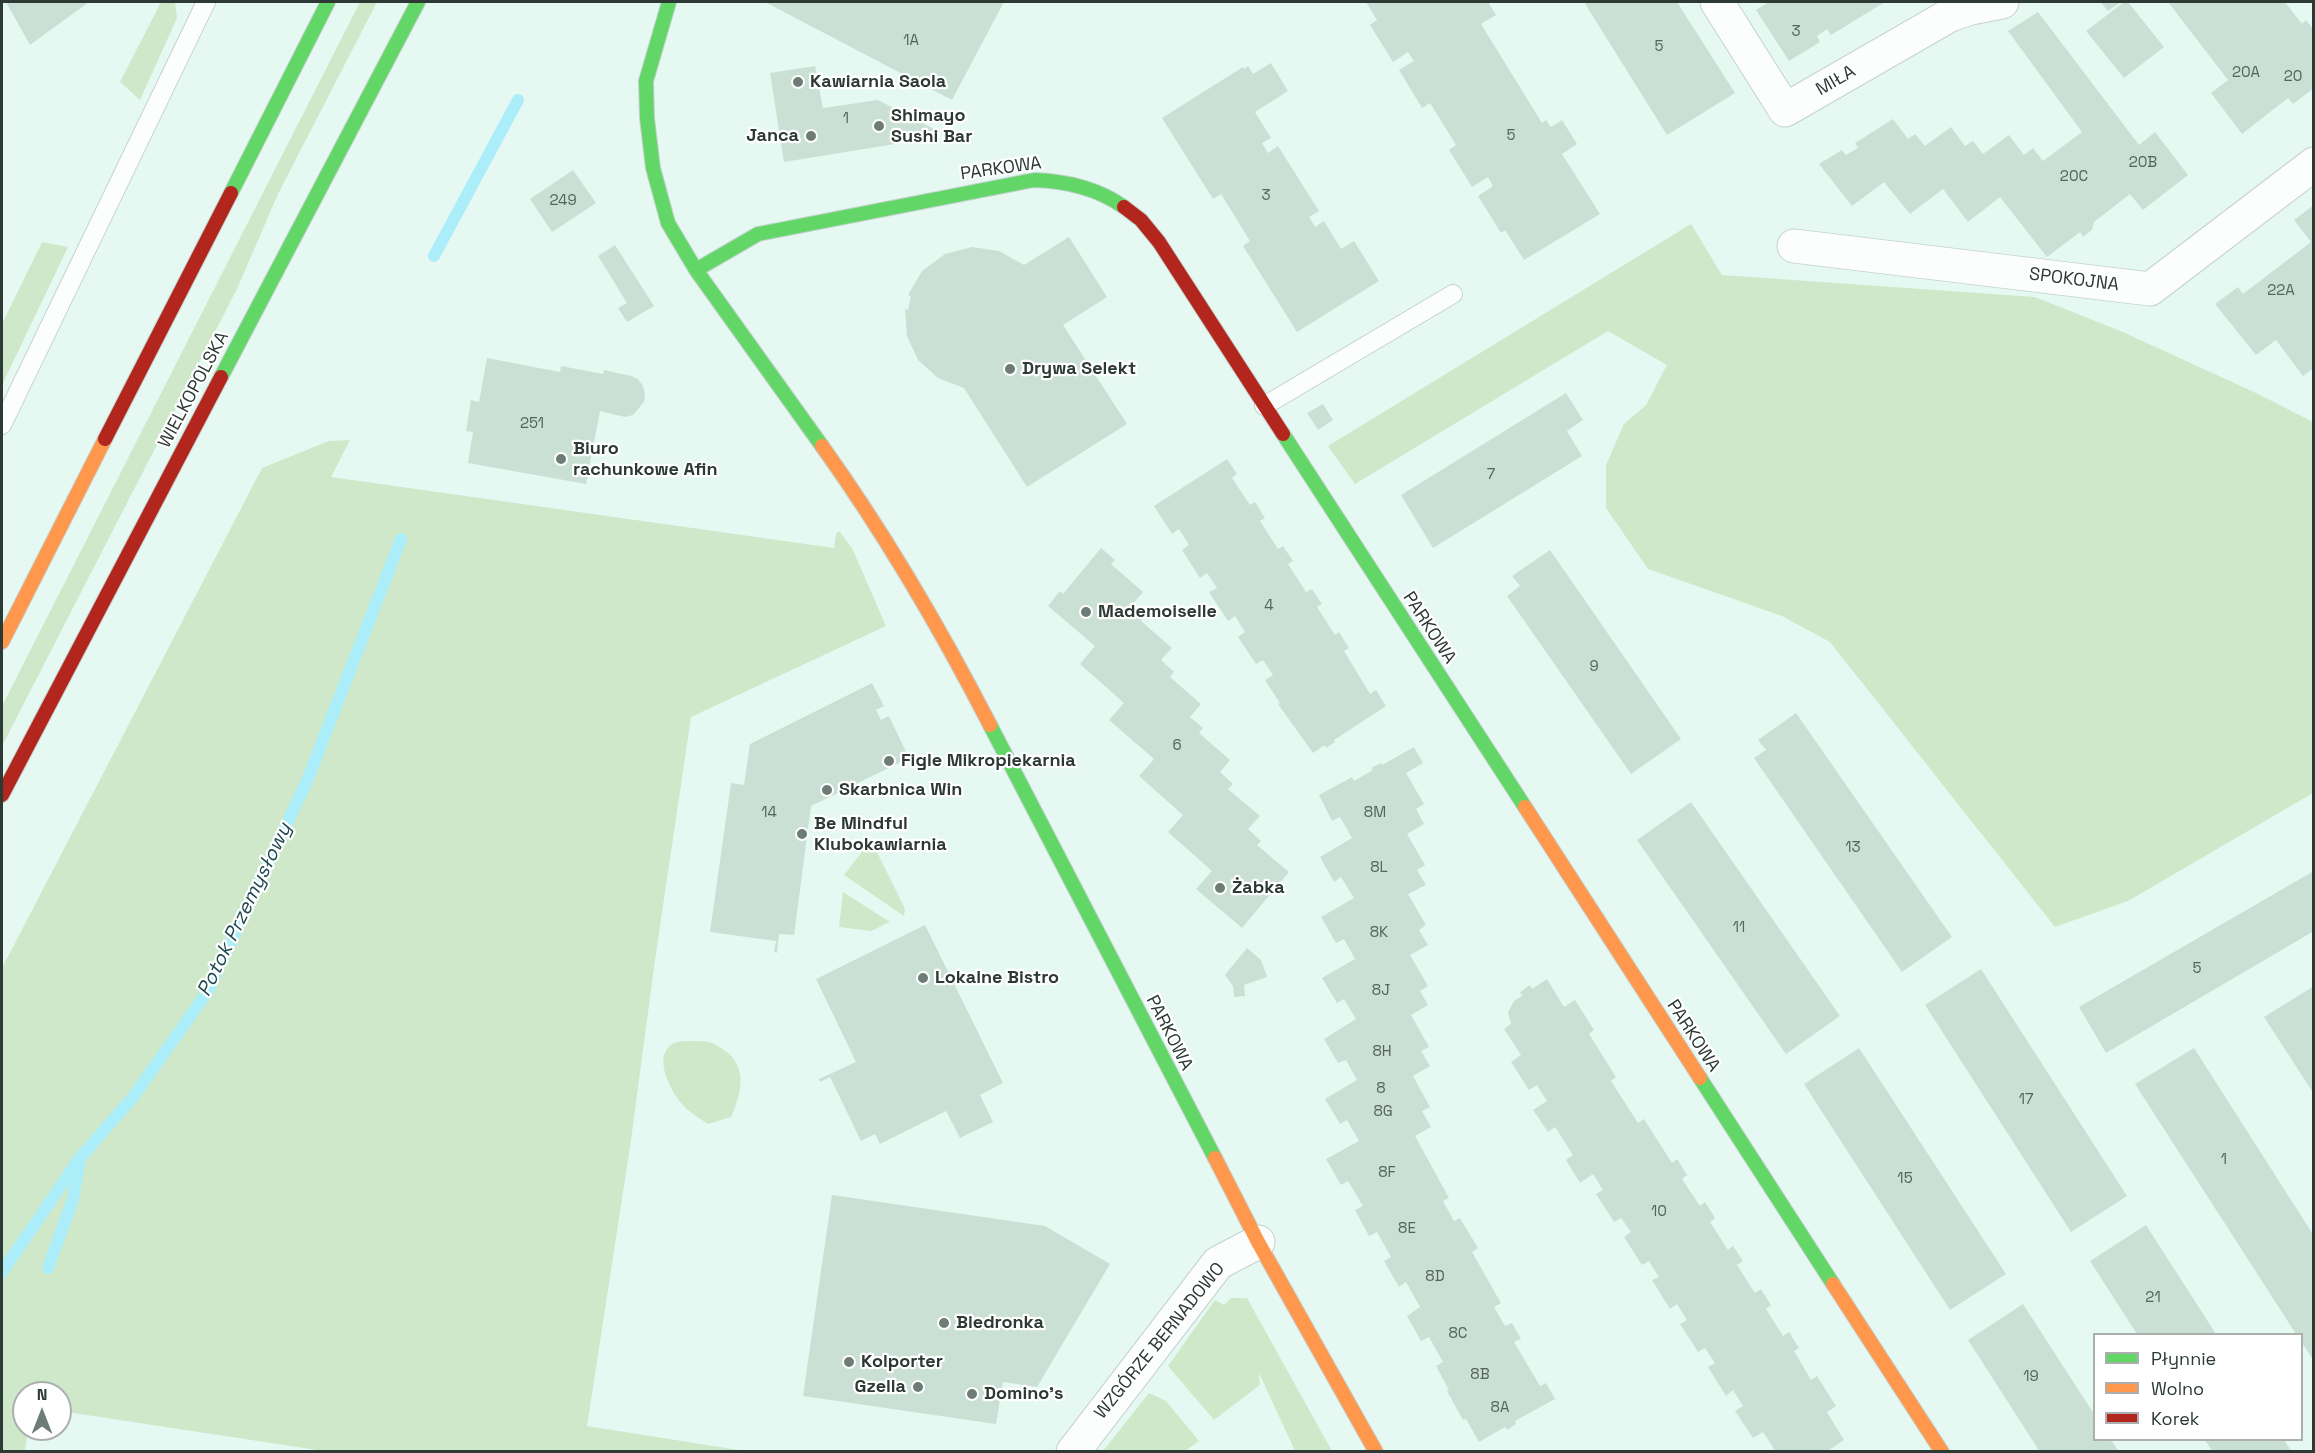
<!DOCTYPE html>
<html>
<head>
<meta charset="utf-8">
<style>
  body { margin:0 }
  #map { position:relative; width:2315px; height:1453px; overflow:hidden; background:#e6f8f2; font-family:"Space Grotesk",sans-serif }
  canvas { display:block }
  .frame { position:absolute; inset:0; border:3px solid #2c3935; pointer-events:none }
  .legend { position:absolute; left:2093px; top:1333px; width:210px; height:108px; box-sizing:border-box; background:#fff; border:2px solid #abb0ae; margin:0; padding:8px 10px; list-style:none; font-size:18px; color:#2c3935 }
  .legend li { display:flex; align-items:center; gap:12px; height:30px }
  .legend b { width:30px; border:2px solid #abb0ae }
  .north { position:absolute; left:12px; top:1381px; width:60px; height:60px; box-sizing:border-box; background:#fff; border:2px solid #abb0ae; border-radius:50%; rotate:0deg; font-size:16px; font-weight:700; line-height:24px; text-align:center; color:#2c3935 }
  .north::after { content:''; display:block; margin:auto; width:21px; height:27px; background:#6d7c77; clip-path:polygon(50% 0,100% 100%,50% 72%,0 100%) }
</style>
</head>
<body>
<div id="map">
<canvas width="2315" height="1453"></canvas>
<div class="frame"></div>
<ul class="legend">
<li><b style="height:8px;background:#63d668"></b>Płynnie</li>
<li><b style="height:8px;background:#ff974d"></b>Wolno</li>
<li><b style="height:8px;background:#b3261e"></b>Korek</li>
</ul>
<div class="north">N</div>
</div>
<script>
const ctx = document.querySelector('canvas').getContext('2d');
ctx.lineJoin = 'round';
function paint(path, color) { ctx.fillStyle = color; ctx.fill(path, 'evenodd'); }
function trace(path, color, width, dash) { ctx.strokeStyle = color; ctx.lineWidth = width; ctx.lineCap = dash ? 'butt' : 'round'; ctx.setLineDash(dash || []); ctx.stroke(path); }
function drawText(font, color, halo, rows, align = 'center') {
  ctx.font = font + ' "Space Grotesk",sans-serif'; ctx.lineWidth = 4.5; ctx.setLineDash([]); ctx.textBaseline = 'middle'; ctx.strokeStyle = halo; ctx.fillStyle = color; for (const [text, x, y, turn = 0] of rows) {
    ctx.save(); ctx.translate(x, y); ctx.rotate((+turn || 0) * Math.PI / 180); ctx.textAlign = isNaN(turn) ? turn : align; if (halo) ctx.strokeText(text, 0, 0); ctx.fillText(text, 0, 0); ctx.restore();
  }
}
const green = new Path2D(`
  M161 2H175L177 18 140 100 120 82Z
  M360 2H377L278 194 237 289 2 746V706Z
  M1691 224 1722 275 2035 297 2123 332 2258 394 2313 422V793L2128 901 2055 927 1830 642 1782 616 1648 569 1606 508V465L1624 424 1646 405 1667 365 1608 331 1355 484 1328 446Z
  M42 242 68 247 2 385V324Z
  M350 440 331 477 834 548 836 534 839 531 852 548 886 626 691 717 655 960 631 1140 587 1426 745 1451H324L60 1411V1393H24V1429H28L25 1451H2V968L262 468 329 441Z
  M871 840 905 909 904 916 844 875Z
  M843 892 890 922 871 931 839 927Z
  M703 1041C712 1042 717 1045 724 1050 749 1067 741 1094 731 1117L708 1124C699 1118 689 1112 682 1104 671 1092 653 1058 671 1045 678 1039 694 1042 703 1041Z
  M1231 1298H1247L1332 1451H1295L1259 1373 1260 1385 1214 1420 1168 1366 1215 1300 1224 1305Z
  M1149 1393 1166 1401 1199 1441 1185 1451H1103Z`);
const stream = new Path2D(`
  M434 256 518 100
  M48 1268 73 1199 79 1164
  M2 1272 80 1158 133 1097 208 991 307 781 401 539`);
const building = new Path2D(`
  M6 2H89L30 45Z
  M765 2H1004L952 100Z
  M1366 2H1488L1496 15 1481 24 1542 123 1546 120 1551 127 1562 120 1577 144 1562 154 1600 214 1524 260 1505 230 1501 233 1478 196 1493 186 1488 177 1472 187 1449 150 1456 145 1430 103 1422 108 1399 70 1414 61 1408 52 1393 62 1370 25 1377 20Z
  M1584 2H1677L1735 93 1667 135Z
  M1769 2H1885L1831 35 1827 29 1817 36 1820 42 1789 61 1756 10Z
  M2100 2H2121L2108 11Z
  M2124 2H2128L2164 47 2124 78 2086 31Z
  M2168 2H2285L2302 24 2306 20 2314 30V88L2293 104 2288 98 2242 134 2211 93 2228 80Z
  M2038 12 2139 145 2155 132 2188 175 2143 210 2130 194 2094 222 2092 230 2083 237 2080 232 2047 257 2000 197 1968 222 1943 189 1910 214 1884 182 1852 206 1819 164 1842 150 1846 155 1858 148 1855 143 1893 119 1908 139 1915 134 1925 146 1951 127 1965 146 1973 141 1983 154 2009 135 2024 155 2033 148 2043 161 2082 132 2008 31Z
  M1271 63 1288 91 1255 112 1271 138 1262 143 1268 153 1278 146 1319 211 1309 217 1315 227 1324 221 1341 249 1354 241 1379 281 1297 332 1243 246 1250 241 1221 194 1213 199 1162 118 1243 67 1244 69 1248 66 1253 74Z
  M815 66 823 108 878 100 936 130 932 138 784 162 770 73Z
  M573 170 596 203 552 232 530 199Z
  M2314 205V368L2303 376 2276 340 2256 355 2215 304 2238 287 2243 294 2311 242 2294 220Z
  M1069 237 1107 297 1063 325 1127 424 1027 487 964 388 938 378 918 360 907 336 905 309 908 310 911 296 908 295 922 271 945 254 972 247 999 251 1024 265Z
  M615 245 654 306 627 322 618 308 627 303 598 256Z
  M487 358 560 372 561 366 603 374 604 370 631 376 638 379 643 386 645 394 644 402 633 415 625 417 600 411 586 484 468 463 473 432 466 431 471 400 479 402Z
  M1566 393 1583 420 1567 431 1582 456 1433 548 1401 495Z
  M1323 404 1333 420 1318 430 1307 413Z
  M1227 459 1237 474 1232 478 1250 505 1255 502 1265 518 1260 521 1278 549 1283 546 1293 561 1288 564 1306 592 1312 589 1322 604 1317 607 1335 635 1339 632 1349 648 1344 651 1370 694 1376 690 1386 706 1334 740 1335 742 1326 748 1325 745 1313 753 1278 704 1280 703 1265 680 1273 675 1263 660 1256 664 1238 637 1245 632 1235 616 1228 621 1209 592 1217 588 1207 573 1200 578 1182 550 1189 545 1179 529 1172 534 1154 506Z
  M1101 548 1115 560 1111 564 1143 592 1132 605 1145 616 1141 621 1172 648 1161 660 1174 672 1170 677 1201 704 1190 717 1203 728 1199 733 1230 760 1220 772 1233 784 1228 789 1260 816 1248 829 1261 841 1257 845 1289 872 1242 928 1196 889 1212 871 1168 832 1183 815 1139 776 1154 759 1109 720 1124 703 1080 664 1095 646 1048 606 1060 591 1063 594Z
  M1550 550 1681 739 1631 774 1507 596 1520 586 1512 576Z
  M872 683 884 706 876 710 881 720 889 716 909 758 811 806 794 935 779 934 777 953 774 952 776 941 710 932 731 783 744 785 750 744Z
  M1796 713 1952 937 1902 972 1754 758 1766 750 1758 740Z
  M1414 747 1423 763 1406 773 1424 804 1416 809 1424 824 1407 834 1425 865 1417 870 1426 885 1408 894 1426 925 1419 930 1428 945 1410 955 1428 986 1420 991 1428 1005 1411 1015 1429 1047 1421 1051 1430 1066 1413 1076 1430 1107 1422 1111 1431 1127 1415 1136 1449 1198 1443 1201 1454 1221 1460 1218 1478 1248 1472 1252 1501 1303 1494 1307 1505 1326 1512 1323 1521 1339 1514 1342 1540 1386 1546 1383 1555 1399 1515 1421 1516 1424 1507 1430 1505 1427 1479 1442 1466 1419 1463 1420 1447 1391 1449 1390 1436 1366 1443 1362 1429 1337 1421 1341 1407 1316 1420 1307 1406 1282 1399 1287 1384 1261 1391 1257 1377 1232 1369 1236 1355 1210 1363 1206 1348 1181 1341 1185 1326 1159 1359 1141 1347 1120 1340 1124 1325 1099 1357 1080 1346 1060 1338 1063 1324 1039 1356 1019 1344 999 1337 1003 1322 978 1355 959 1344 939 1336 943 1321 917 1354 898 1341 877 1334 882 1320 857 1352 838 1340 817 1332 821 1319 795 1352 777 1354 781 1373 770 1371 768 1381 763 1382 765Z
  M1691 802 1840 1016 1786 1054 1637 840Z
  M2312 872 2314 931 2106 1053 2079 1007Z
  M925 925 1003 1083 980 1095 993 1122 960 1138 946 1111 880 1144 875 1134 861 1141 830 1077 820 1082 819 1079 856 1062 816 979Z
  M1247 948 1261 960 1267 977 1244 985 1245 996 1234 997 1233 986 1225 975Z
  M1981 969 2127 1196 2071 1232 1925 1005Z
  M1547 979 1564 1007 1575 1000 1594 1030 1589 1034 1616 1077 1611 1081 1638 1123 1644 1119 1672 1163 1677 1159 1687 1175 1682 1179 1700 1206 1705 1202 1715 1218 1710 1222 1728 1250 1733 1246 1743 1261 1737 1265 1755 1293 1761 1289 1771 1305 1766 1309 1783 1336 1789 1332 1799 1348 1794 1351 1811 1380 1817 1376 1836 1406 1827 1412 1844 1440 1826 1452H1776L1763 1432 1753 1438 1735 1411 1743 1406 1733 1390 1726 1396 1708 1367 1715 1363 1705 1348 1698 1352 1680 1324 1687 1320 1677 1304 1670 1309 1652 1280 1659 1277 1649 1261 1642 1265 1624 1237 1631 1232 1621 1218 1614 1222 1596 1194 1603 1190 1593 1174 1580 1183 1566 1160 1573 1155 1555 1127 1548 1132 1533 1110 1547 1101 1537 1085 1529 1090 1511 1062 1521 1055 1504 1029 1511 1024 1508 1012 1514 1001 1522 996 1520 992 1530 985 1532 989Z
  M2314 986V1094L2264 1017Z
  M1859 1048 2006 1274 1950 1310 1804 1084Z
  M2194 1048 2314 1236V1361L2302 1343V1334H2296L2135 1084Z
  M832 1195 1045 1226 1110 1264 1037 1387 1003 1382 996 1424 803 1396Z
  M2146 1225 2216 1334H2137L2090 1261Z
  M2023 1304 2094 1414V1440H2111L2119 1452H2040L1968 1340Z
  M2205 1440H2284L2292 1452H2213Z`);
const lane = new Path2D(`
  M1264 406 1453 294
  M2 425 206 2`);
const street = new Path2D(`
  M1717 2 1785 110 1950 15 1971 8 2002 2
  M1794 246 2150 289 2314 164
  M1073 1452 1218 1263 1258 1242`);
const fast = new Path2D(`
  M669 2 646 81 647 118 653 168 668 223 696 270 822 446
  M231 193 328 2
  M696 270 758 234 1034 180C1067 181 1097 188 1124 207
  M221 377 418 2
  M1283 434 1525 807
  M990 725 1215 1158
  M1700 1078 1833 1284`);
const slow = new Path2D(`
  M822 446C885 534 940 628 990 725
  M2 642 105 439
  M1525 807 1700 1078
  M1215 1158 1258 1242 1376 1452
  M1833 1284 1942 1452`);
const jam = new Path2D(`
  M1124 207 1141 220 1159 242 1283 434
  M105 439 231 193
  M2 795 221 377`);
const markers = [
  [798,82,6,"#6d7c77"],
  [879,126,6,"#6d7c77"],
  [811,136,6,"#6d7c77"],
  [1010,369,6,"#6d7c77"],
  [561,459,6,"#6d7c77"],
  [1086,612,6,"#6d7c77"],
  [889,761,6,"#6d7c77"],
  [827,790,6,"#6d7c77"],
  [802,834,6,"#6d7c77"],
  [1220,888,6,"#6d7c77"],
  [923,978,6,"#6d7c77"],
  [944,1323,6,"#6d7c77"],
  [849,1362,6,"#6d7c77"],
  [918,1387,6,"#6d7c77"],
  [972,1394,6,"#6d7c77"]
];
const numberNames = [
  ["3",1796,32],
  ["1A",911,41],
  ["5",1659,47],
  ["20A",2246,73],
  ["20",2293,77],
  ["1",846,119],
  ["5",1511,136],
  ["20B",2143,163],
  ["20C",2074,177],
  ["3",1266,196],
  ["249",563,201],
  ["22A",2281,291],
  ["251",532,424],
  ["7",1491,475],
  ["4",1269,606],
  ["9",1594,667],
  ["6",1177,746],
  ["14",769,813],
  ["8M",1375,813],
  ["13",1853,848],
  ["8L",1379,868],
  ["11",1739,928],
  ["8K",1379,933],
  ["5",2197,969],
  ["8J",1381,991],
  ["8H",1382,1052],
  ["8",1381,1089],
  ["17",2026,1100],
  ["8G",1383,1112],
  ["1",2224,1160],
  ["8F",1387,1173],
  ["15",1905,1179],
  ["10",1659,1212],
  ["8E",1407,1229],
  ["8D",1435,1277],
  ["21",2153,1298],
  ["8C",1458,1334],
  ["8B",1480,1375],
  ["19",2031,1377],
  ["8A",1500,1408]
];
const streetNames = [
  ["MIŁA",1836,81,-30],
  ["PARKOWA",1001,169,-8],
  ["SPOKOJNA",2074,280,7],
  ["WIELKOPOLSKA",194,390,-62],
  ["PARKOWA",1429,628,57],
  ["PARKOWA",1169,1033,63],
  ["PARKOWA",1693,1036,57],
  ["WZGÓRZE BERNADOWO",1160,1341,-51]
];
const poiNames = [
  ["Kawiarnia Saola",810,82],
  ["Shimayo",891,116],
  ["Sushi Bar",891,137],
  ["Janca",799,136,"right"],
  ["Drywa Selekt",1022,369],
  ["Biuro",573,449],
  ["rachunkowe Afin",573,470],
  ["Mademoiselle",1098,612],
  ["Figle Mikropiekarnia",901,761],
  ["Skarbnica Win",839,790],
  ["Be Mindful",814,824],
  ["Klubokawiarnia",814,845],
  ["Żabka",1232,888],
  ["Lokalne Bistro",935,978],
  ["Biedronka",956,1323],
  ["Kolporter",861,1362],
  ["Gzella",906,1387,"right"],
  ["Domino's",984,1394]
];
const waterNames = [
  ["Potok Przemysłowy",245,910,-64]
];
paint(green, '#cfe8ca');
trace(stream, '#abeef9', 12);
paint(building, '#cbe0d4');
trace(lane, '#c4d2ce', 20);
trace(street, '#c4d2ce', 35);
trace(fast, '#c4d2ce', 16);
trace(slow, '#c4d2ce', 16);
trace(jam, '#c4d2ce', 16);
trace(lane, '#fbfefd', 18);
trace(street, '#fbfefd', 33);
trace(fast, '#63d668', 14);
trace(slow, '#ff974d', 14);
trace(jam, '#b3261e', 14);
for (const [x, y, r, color] of markers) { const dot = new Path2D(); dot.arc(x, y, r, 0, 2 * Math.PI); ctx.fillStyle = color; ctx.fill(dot); trace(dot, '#fff', 2); }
drawText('15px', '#54635d', null, numberNames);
drawText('18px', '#2c3935', '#fff', streetNames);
drawText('bold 18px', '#2c3935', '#fff', poiNames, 'left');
drawText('italic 20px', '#1e474f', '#fff', waterNames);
</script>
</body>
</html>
